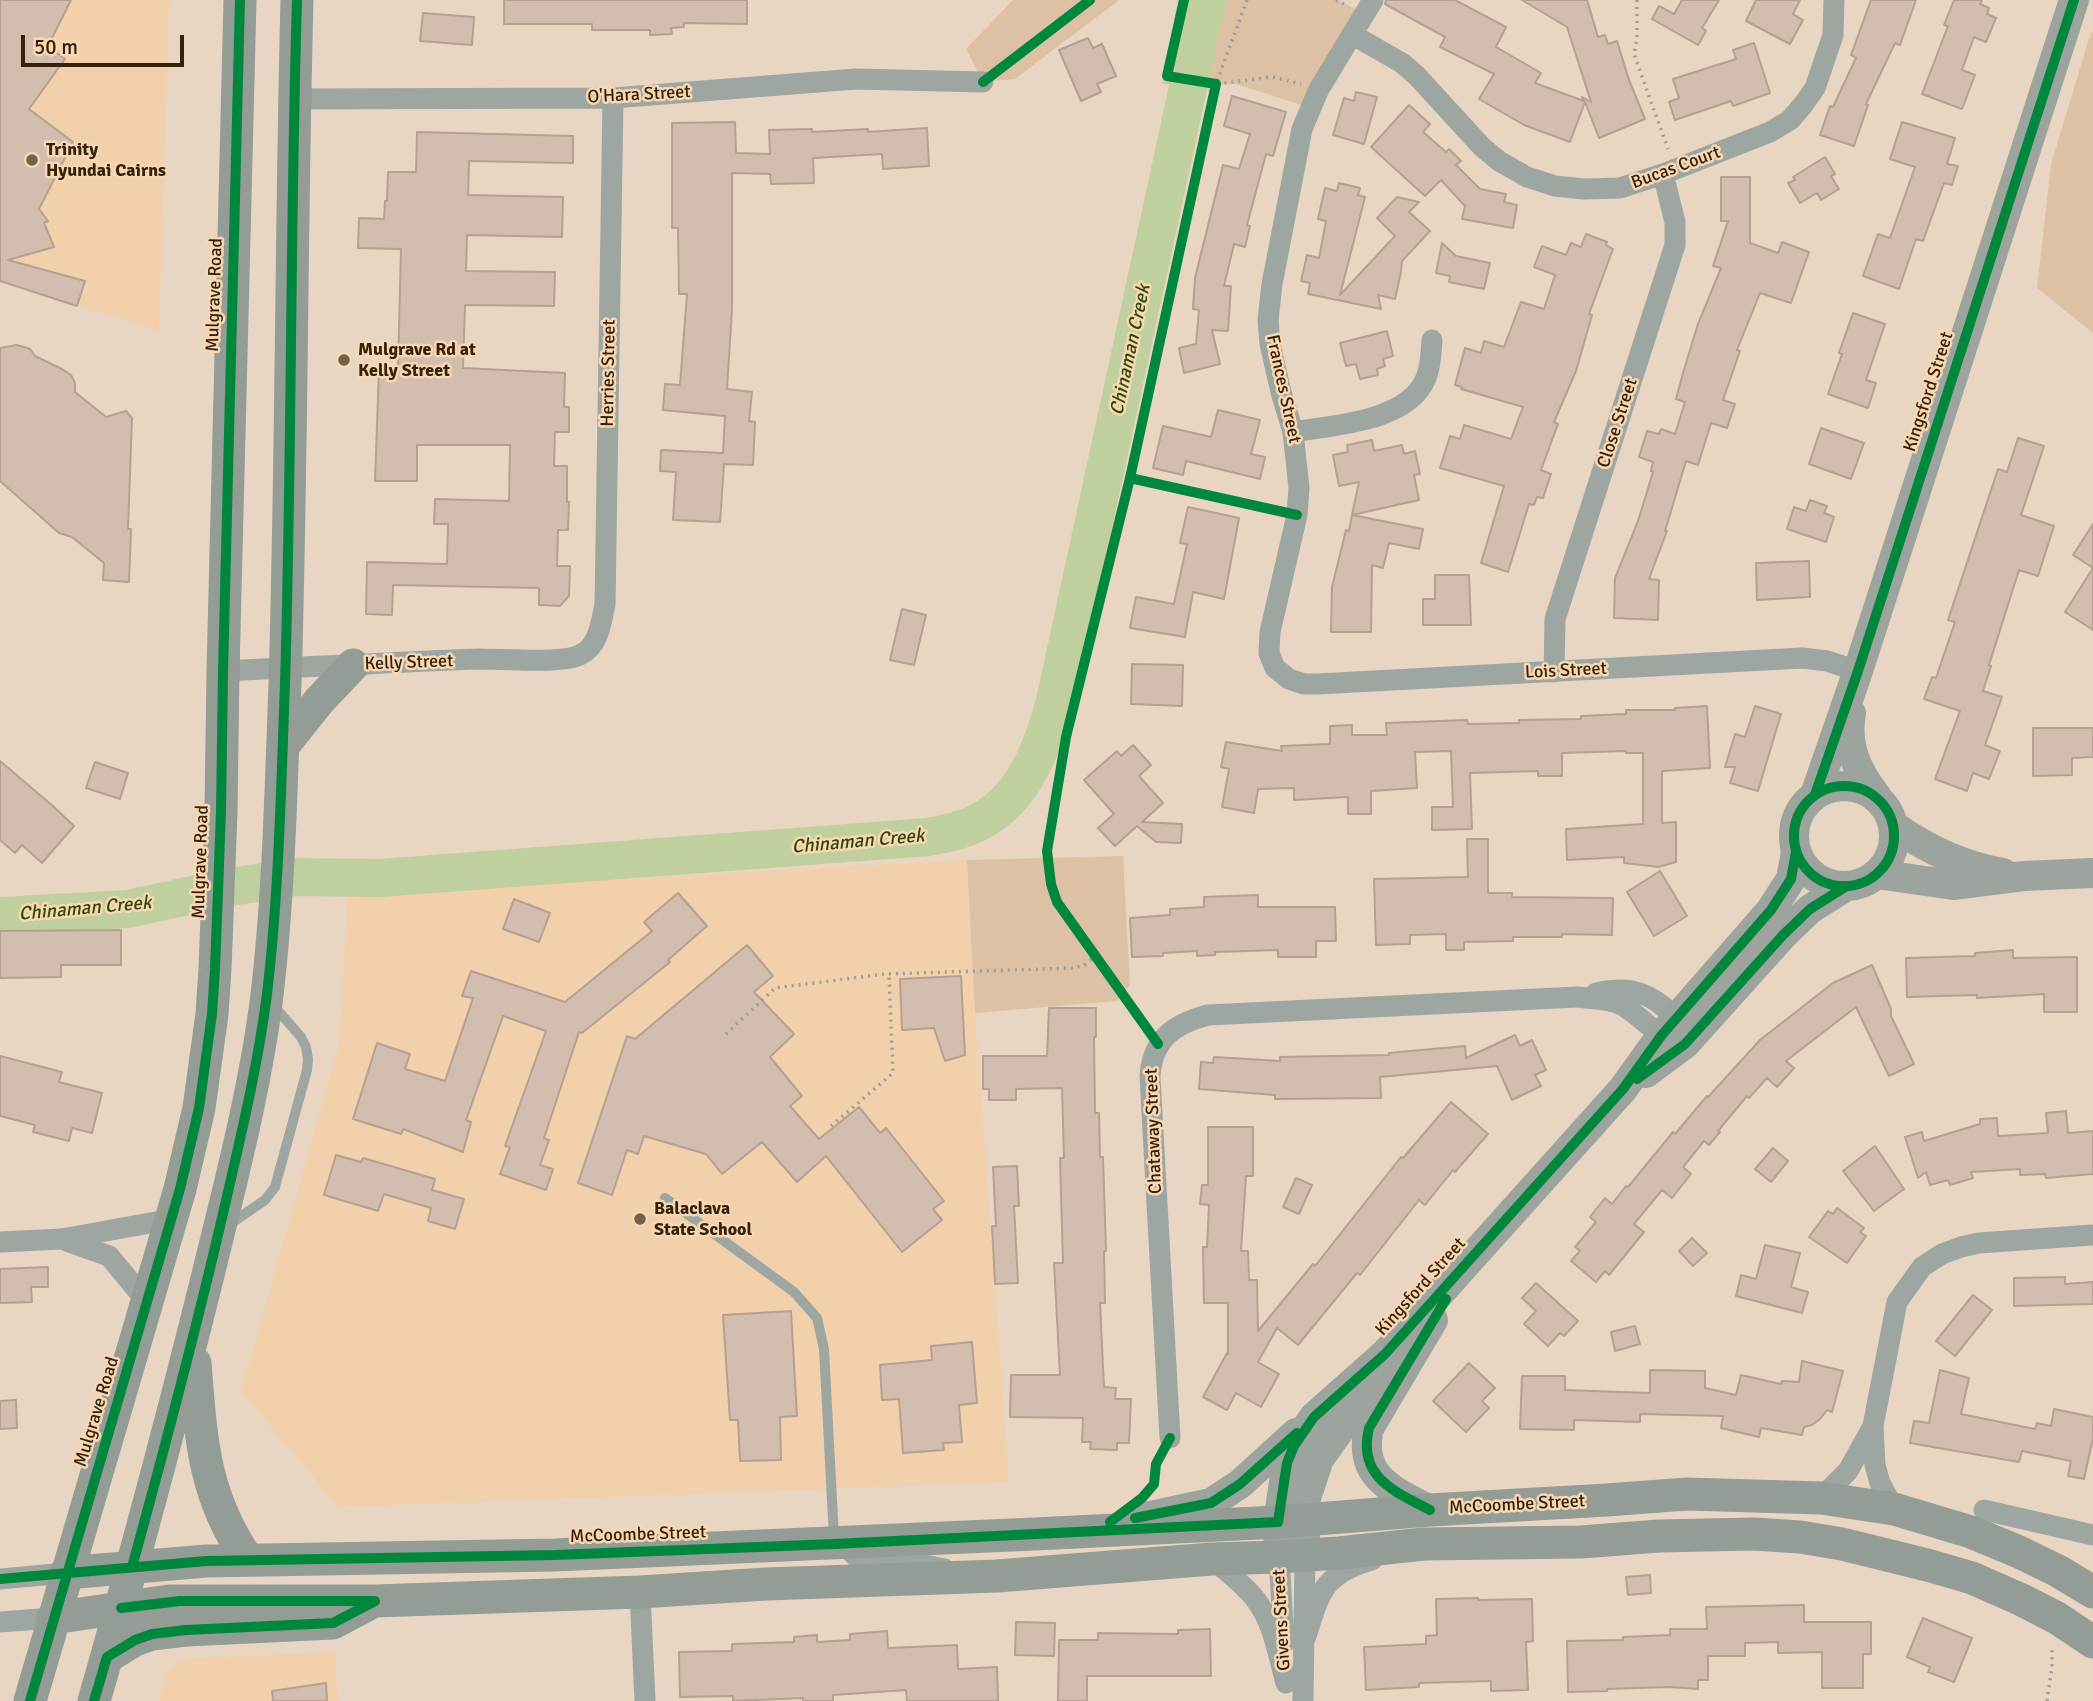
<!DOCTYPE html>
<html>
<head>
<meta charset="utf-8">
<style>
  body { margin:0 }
  #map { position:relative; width:2093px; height:1701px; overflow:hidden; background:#e8d6c3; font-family:Signika,sans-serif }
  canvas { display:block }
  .scale { position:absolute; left:21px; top:35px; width:163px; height:32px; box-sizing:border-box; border:4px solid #362209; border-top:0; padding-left:9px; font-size:21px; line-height:24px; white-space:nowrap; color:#362209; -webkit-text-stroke:5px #f7d7b4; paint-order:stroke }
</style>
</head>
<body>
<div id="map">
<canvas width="2093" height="1701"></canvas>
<div class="scale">50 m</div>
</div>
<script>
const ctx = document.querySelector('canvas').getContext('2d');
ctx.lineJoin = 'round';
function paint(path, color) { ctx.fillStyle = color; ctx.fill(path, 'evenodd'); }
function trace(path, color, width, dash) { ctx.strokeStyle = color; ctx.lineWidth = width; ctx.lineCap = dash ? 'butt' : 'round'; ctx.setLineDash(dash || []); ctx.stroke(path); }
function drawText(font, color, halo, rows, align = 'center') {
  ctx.font = font + ' Signika,sans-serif'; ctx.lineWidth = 5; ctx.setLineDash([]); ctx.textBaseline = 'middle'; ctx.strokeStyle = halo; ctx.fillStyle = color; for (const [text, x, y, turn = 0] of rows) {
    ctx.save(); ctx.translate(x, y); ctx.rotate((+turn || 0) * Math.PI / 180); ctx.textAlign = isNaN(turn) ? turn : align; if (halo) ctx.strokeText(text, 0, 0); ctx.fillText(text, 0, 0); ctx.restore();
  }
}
const built = new Path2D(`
  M0 0H169L159 331 0 281Z
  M967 860 975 1013 1009 1482 339 1507 241 1392 339 1045 348 894Z
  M336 1652 337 1701H159L168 1670 187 1659Z`);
const green = new Path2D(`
  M1013 0H1119L1015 79 983 82 966 49Z
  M1178 0H1338L1365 14 1310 108 1236 84H1162Z
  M2093 31V333L2037 288 2051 164 2088 42Z
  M1123 856 1130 985 1117 1001 975 1013 967 860Z`);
const river = new Path2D(`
  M0 916 128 909 224 888 295 877 380 878 928 837C944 834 960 831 975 824 1024 801 1042 749 1055 701L1207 0`);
const building = new Path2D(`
  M0 0H71L48 46 65 59 29 109 73 142 39 209 48 221 44 223 54 247 8 260 85 281 77 306 0 281Z
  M504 0H747V24L684 23V27L671 28 672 34 650 35V30H592V24H504Z
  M1386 0H1455L1506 27 1496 47 1541 73 1535 83 1584 101 1582 97 1591 102 1567 27 1522 0H1587L1598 37 1605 35 1608 44 1617 41 1629 80 1645 119 1599 138 1585 102 1570 142 1524 125 1479 99 1494 74 1440 47 1445 37 1385 4Z
  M1682 0H1719L1702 28 1706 31 1698 45 1652 19 1659 6 1674 14Z
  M1756 0H1800L1793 14 1803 20 1790 44 1746 21Z
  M1871 0H1916L1900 45 1895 43 1866 104 1868 105 1854 146 1820 135 1830 106 1833 107 1856 58 1851 55Z
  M1954 0H1982L1980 4 1989 8 1987 14 1996 18 1986 42 1974 37 1962 70 1975 75 1962 109 1922 94 1948 26 1944 25Z
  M423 13 474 17 472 45 420 41Z
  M1088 38 1093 48 1102 44 1116 76 1097 84 1101 92 1081 101 1059 50Z
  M1754 43 1770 93 1733 106 1731 101 1675 120 1669 102 1679 98 1673 79 1736 59 1733 50Z
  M1356 92 1377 97 1364 144 1333 135 1344 98 1354 101Z
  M1232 96 1286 112 1273 156 1266 154 1247 225 1250 226 1245 247 1234 244 1224 286H1231L1228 331 1212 330 1220 364 1184 373 1179 348 1196 344 1199 310 1193 309 1195 278 1223 165 1239 169 1250 134 1224 126Z
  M1409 105 1430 124 1423 132 1446 152 1449 149 1461 161 1456 165 1480 189 1506 194 1504 202 1517 205 1513 228 1462 219 1465 206 1441 180 1425 196 1371 147Z
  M735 122 736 153 770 154 769 130 812 129V132L868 129V132L927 128 929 166 883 169 882 154 813 158 814 183 771 184 770 174 732 173V309L727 389 752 392 749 421 755 422 753 465 724 464 720 522 673 520 676 472 660 471 661 450 723 453 725 416 663 410 665 384 680 385 687 294H679L678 228H672V123Z
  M1902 122 1955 138 1947 164 1958 166 1952 185 1944 183 1923 241 1916 239 1899 289 1863 276 1878 234 1890 238 1915 167 1890 159Z
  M417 132 573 136V163L469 161 468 195 563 197 562 237 467 235 466 271 555 272 554 306 465 305 463 368 565 373 564 407H569V432H555L554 466H567V502H569L568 530H558L557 566H570L569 596 560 606 539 605V588L393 585 392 615 366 614 367 562 447 564 448 524H434L435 499 509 501 510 445H417V481H375L379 370H398L401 249 358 248 359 218 384 219 385 201H387L388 172H416Z
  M1825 157 1835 174 1831 176 1839 189 1821 200 1817 193 1800 203 1788 183 1795 180 1793 177Z
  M1721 177H1750V243L1778 253 1782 242 1809 252 1791 303 1760 293 1737 350 1740 351 1723 400 1735 404 1727 428 1711 423 1698 465 1686 461 1665 531H1667L1649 579 1659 580 1658 620 1614 618 1615 578 1638 521 1653 472 1651 471 1653 462 1639 457 1647 431 1659 434 1661 429 1675 434 1685 402 1676 399 1683 373 1698 324 1721 268 1713 266 1728 221H1721Z
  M1339 183 1360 188 1358 195 1365 197 1340 295 1395 236 1377 218 1397 197 1419 202 1409 212 1430 231 1402 261 1401 272 1395 299 1378 295 1381 309 1308 294 1310 283 1301 281 1307 255 1319 258 1326 221 1318 219 1325 188 1337 191Z
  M1586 234 1607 242 1606 245 1613 249 1589 314 1592 315 1576 371 1554 422 1558 424 1541 470 1551 474 1543 498 1537 497 1534 505 1529 504 1508 572 1481 563 1504 486 1440 468 1450 436 1460 439 1464 425 1511 439 1523 407 1461 389 1462 387 1455 385 1465 348 1481 353 1484 341 1504 347 1521 302 1544 309 1555 275 1534 267 1542 246 1566 255 1571 243 1581 247Z
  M1442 243 1456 256 1490 263 1484 289 1449 282 1450 276 1436 273Z
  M1853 313 1885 324 1866 380 1876 383 1868 408 1828 394 1842 354 1839 353Z
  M1387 331 1393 356 1383 359 1385 366 1377 369 1378 375 1360 379 1356 364 1346 366 1340 343Z
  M17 345 30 349 35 356 62 369 71 375 75 383V392L106 417 126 411 132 418 128 529H131L129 582 103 580 104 563 72 537 59 533 0 481V348Z
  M1218 410 1260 420 1251 454 1265 457 1260 479 1186 461 1183 475 1153 468 1163 426 1211 437Z
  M1821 428 1864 443 1851 479 1809 464Z
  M2018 438 2044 446 2021 515 2054 526 2038 576 2019 570 1989 665 1991 666 1983 691 2002 697 1985 745 2000 751 1989 779 1973 773 1967 791 1935 779 1960 711 1924 699 1932 677 1936 678 1955 622 1948 620 1998 469 2007 472Z
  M1372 440 1374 451 1402 445 1404 454 1415 451 1420 474 1414 475 1419 500 1352 515 1359 482 1339 486 1333 455 1348 452 1347 445Z
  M1810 500 1827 506 1824 513 1834 517 1826 542 1787 529 1794 507 1806 511Z
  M1188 507 1239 518 1224 599 1193 592 1185 637 1130 628 1136 597 1174 604 1187 544 1180 543Z
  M1352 515 1423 529 1419 549 1389 543 1383 568 1372 565 1371 632H1331L1332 587 1346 530 1349 531Z
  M2093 524V630L2065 612 2093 568 2073 555Z
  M1809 561 1810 597 1757 600 1756 563Z
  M1435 575H1469L1471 625H1423V599H1435Z
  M902 609 926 615 914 665 890 660Z
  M1132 664 1183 665 1182 706 1131 704Z
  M1707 706 1710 768 1662 771V823L1676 822V862L1658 867 1624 863V857L1567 860 1566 829 1643 824V753H1626V751L1562 753V776H1538V771L1470 773 1472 829 1432 830V807H1453L1451 751 1415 752 1417 788 1371 791V814H1348V797L1294 800V788L1258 789 1254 813 1222 807 1229 769 1221 767 1226 742 1282 751 1281 746 1330 744V726L1352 725V735H1387L1386 723 1467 720 1468 724 1519 723V720L1581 719V716L1626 714V710H1675V708Z
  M1755 706 1781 714 1758 791 1730 783 1735 767H1725L1735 734 1745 737Z
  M2033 728H2093V757L2072 758V775L2033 776Z
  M1133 745 1151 765 1139 776 1163 803 1142 822 1182 824 1181 843 1156 842 1137 826 1115 846 1098 828 1114 814 1084 780 1117 751 1121 756Z
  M0 761 54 807 74 826 42 863 22 845 15 853 0 840Z
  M95 762 128 773 120 799 86 788Z
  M1467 839H1488V893H1512V897L1613 898 1612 935 1562 934V937H1513V941L1464 942V950H1446V934L1410 935V944L1376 945 1374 879 1468 877Z
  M1660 871 1687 916 1654 936 1627 892Z
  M678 893 707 926 668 960 670 962 582 1033 579 1032 544 1138 549 1140 540 1165 553 1169 546 1190 500 1174 510 1147 505 1146 546 1031 503 1016 466 1120 471 1122 463 1152 403 1129 401 1134 353 1119 377 1043 410 1054 405 1069 445 1081 473 998 462 996 471 971 565 1002 652 931 644 922Z
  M1258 895V907H1335L1336 941H1316V957H1278V950L1215 952V955L1197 956V951L1163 953V956L1132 957 1130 918 1170 915V909L1204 907V897Z
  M514 899 550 913 539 942 503 929Z
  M121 930V965H61V977L0 978V931Z
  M747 945 773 976 754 992 794 1034 770 1057 802 1096 790 1106 819 1139 859 1107 880 1133 886 1128 944 1201 933 1209 942 1220 902 1252 826 1156 797 1182 762 1142 722 1174 706 1154 644 1136 638 1154 627 1150 612 1195 578 1183 627 1036 635 1039Z
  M2013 950V958L2077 957V1012H2044V994L1977 998V995L1907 997 1906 958 1975 956V953Z
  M1872 965 1891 1009V1016L1914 1064 1889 1076 1856 1007 1786 1061 1794 1068 1777 1087 1767 1078 1749 1098 1747 1096 1718 1131 1720 1132 1709 1145 1704 1141 1683 1167 1691 1174 1672 1198 1662 1190 1634 1224 1644 1232 1609 1275 1605 1271 1596 1282 1571 1261 1580 1251 1575 1247 1596 1222 1590 1217 1605 1198 1612 1204 1626 1186 1628 1187 1673 1132 1675 1134 1707 1096 1708 1097 1760 1040 1833 983Z
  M961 976 965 1055 945 1061 934 1028 902 1030 900 979Z
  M1049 1008H1096V1037H1094L1095 1113H1099L1100 1157H1103L1106 1251H1104L1105 1303H1100L1104 1387 1116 1388 1115 1399H1131L1129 1443H1117V1450L1090 1449 1091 1442H1082L1083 1418 1010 1417 1011 1375H1060L1054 1263H1063L1060 1158H1064L1062 1088 1016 1089V1100H989V1089H983V1056H1047Z
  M1515 1035 1520 1046 1532 1040 1546 1070 1535 1075 1541 1086 1512 1100 1497 1066 1380 1077 1381 1098 1275 1099V1095L1199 1089 1201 1062 1213 1063 1214 1057 1280 1061V1057L1389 1055V1053L1465 1046 1466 1058Z
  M0 1056 62 1072 59 1082 102 1093 92 1133 72 1128 69 1141 33 1132 35 1125 0 1116Z
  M1451 1102 1488 1134 1455 1172 1453 1170 1425 1205 1419 1200 1360 1275 1357 1273 1298 1345 1277 1328 1258 1362 1279 1374 1261 1407 1236 1393 1227 1410 1203 1397 1227 1353 1228 1354V1303H1204L1203 1247H1207L1209 1205 1200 1204 1202 1185H1208V1127H1253V1176H1246L1241 1251H1248L1249 1280H1257L1258 1331 1313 1264 1315 1266 1401 1157 1403 1158Z
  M2066 1111 2068 1133 2093 1131V1174L2046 1178 2045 1174 2020 1175V1169L1971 1172 1973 1178 1950 1185 1948 1180 1930 1185 1926 1172 1918 1178 1905 1137 1922 1132 1924 1141 1980 1124V1119L1997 1118 1998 1136 2048 1133 2046 1113Z
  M1875 1146 1904 1189 1874 1211 1843 1171Z
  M1773 1148 1788 1161 1771 1182 1755 1169Z
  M336 1155 361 1162 363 1158 435 1179 432 1190 464 1199 455 1229 428 1221 431 1208 384 1194 378 1211 324 1195Z
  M1017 1166 1019 1206H1014L1018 1283 995 1284 992 1226H996L993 1167Z
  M1296 1178 1312 1185 1299 1214 1283 1207Z
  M1837 1208 1864 1228 1860 1232 1866 1236 1847 1263 1809 1237 1828 1211 1833 1214Z
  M1692 1238 1707 1253 1693 1266 1679 1251Z
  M1765 1245 1800 1253 1791 1287 1808 1292 1802 1313 1736 1296 1741 1275 1756 1279Z
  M48 1267V1287H31L32 1302 0 1303V1269Z
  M2065 1277V1284L2093 1282V1304L2014 1306V1278Z
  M1536 1283 1578 1321 1564 1336 1560 1333 1548 1346 1524 1324 1536 1311 1522 1298Z
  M1973 1295 1992 1310 1955 1356 1936 1341Z
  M791 1311 797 1416 780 1417 781 1460 740 1461 738 1420H730L723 1315Z
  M1635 1326 1640 1344 1615 1351 1611 1332Z
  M972 1342 977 1403 959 1405 962 1442 943 1443 944 1450 903 1453 899 1399 882 1400 880 1365 932 1360 931 1346Z
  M1802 1361 1843 1371 1832 1412 1827 1410 1820 1419 1812 1425 1804 1427 1802 1435 1761 1428 1759 1437 1721 1428 1723 1416 1640 1414V1422L1574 1420V1430L1520 1429 1522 1376H1565V1390L1650 1393V1370L1705 1371V1388L1736 1395 1741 1375 1781 1384 1782 1381 1799 1382Z
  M1469 1363 1495 1388 1482 1401 1489 1408 1466 1432 1433 1401Z
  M1940 1370 1969 1378 1961 1414 2035 1429 2037 1423 2051 1426 2054 1409 2093 1417V1438L2084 1479 2068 1476 2071 1461 2022 1451 2019 1462 1910 1443 1914 1421 1929 1423Z
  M16 1400 17 1428 0 1429V1401Z
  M1650 1575 1651 1593 1628 1595 1626 1577Z
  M1478 1598 1479 1600 1532 1599 1533 1641 1526 1642 1528 1690 1491 1691V1681L1419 1683V1687L1366 1690 1364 1647 1426 1644V1636L1437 1635 1436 1599Z
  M1804 1605V1622H1871V1654H1863V1688H1822V1652L1778 1653V1642L1745 1643V1656H1708V1680H1698V1689L1669 1687 1607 1689V1691L1568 1692 1567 1641 1623 1640V1637L1670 1635V1629H1707L1706 1607Z
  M1923 1618 1972 1638 1954 1682 1928 1672 1930 1667 1907 1657Z
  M1016 1622 1055 1623 1054 1656 1015 1655Z
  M1210 1629 1211 1676H1087V1701H1058L1059 1640H1098V1633L1178 1634V1630Z
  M887 1631 888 1648 957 1645 958 1669 997 1667 998 1701H907L906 1690 833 1695V1701H803V1698L733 1701V1696L680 1697 679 1652 732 1651V1644L794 1642V1637L817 1635V1642L850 1640V1634Z
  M326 1683 327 1701H273L272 1691Z`);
const path = new Path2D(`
  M1247 0 1216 84 1273 77 1301 84
  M1336 0 1346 5
  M1637 0V38L1634 54 1668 149
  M726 1034 775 988 884 974 1075 968 1084 965 1094 957
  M831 1126 893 1073 889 974
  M2047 1701 2052 1667V1647`);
const lane = new Path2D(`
  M665 1198 794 1292 817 1318 824 1349 834 1538
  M227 1226 265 1200 275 1187 307 1070 308 1059 306 1047 301 1037 273 1005
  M842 1551 854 1562 927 1560 947 1564`);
const street = new Path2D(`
  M1373 0 1319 89 1302 129 1272 284 1268 320 1270 344 1281 392 1293 432 1299 488 1297 515 1270 632 1269 653 1275 668 1289 679 1304 684H1318L1802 658 1827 661 1858 671
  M1353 35 1402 63 1417 76 1482 147 1499 161 1527 177 1555 186 1584 189 1620 188 1663 174 1770 132 1790 120 1803 105 1815 88 1833 35 1834 0
  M294 99 613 98 856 79 983 82
  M1293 432C1334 425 1408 422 1426 378 1431 367 1431 352 1432 340
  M223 671C308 667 394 662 479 659 503 659 561 664 580 655 599 646 601 623 605 604L613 98
  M1554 672 1555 619 1675 245V222L1663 174
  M1596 993C1624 987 1642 989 1664 1007 1672 1014 1677 1018 1680 1028
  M67 1241 109 1256 148 1303
  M0 1242 62 1239 172 1219
  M1873 1426 1897 1302 1922 1267 1942 1254 1961 1247 1979 1243 2093 1235
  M1170 1438 1150 1077C1152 1039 1174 1024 1208 1015L1577 997C1592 999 1608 998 1622 1005 1640 1015 1653 1034 1673 1040
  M1821 1498 1848 1471 1873 1426 1875 1465 1880 1483 1894 1509
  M1984 1510 2093 1535
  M1279 1557 1284 1643
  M1212 1559C1227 1572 1244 1584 1256 1600 1274 1624 1278 1655 1286 1683
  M0 1579 66 1573
  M640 1592 645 1701
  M0 1622 53 1618
  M1305 1639C1320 1593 1321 1575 1372 1560
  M1303 1701 1305 1555`);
const secondary = new Path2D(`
  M1851 713C1845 746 1857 771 1877 797
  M1794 836a50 50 0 1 1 100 0a50 50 0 1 1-100 0Z
  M1815 795 1858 671 2074 0
  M1894 826C1928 850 1962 866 2003 873
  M1877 874 1953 885 2024 876 2093 873
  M1646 1073 1685 1044 1783 935 1810 909 1845 887
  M1430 1510C1394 1491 1357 1477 1369 1428L1433 1320
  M1146 1517 1211 1503 1240 1484 1296 1433
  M1305 1542 1306 1498 1319 1459 1362 1399 1374 1376
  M1279 1557 1278 1522 1287 1463 1294 1446 1314 1417 1385 1354 1623 1089 1661 1036 1771 910 1791 879 1796 852`);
const primary = new Path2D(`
  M283 746 319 701 353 665
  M195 1363C201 1438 203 1495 248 1560
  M66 1573 206 1561 555 1555 1035 1534 1278 1522 1430 1510 1607 1500 1687 1494 1821 1498 1894 1509 1971 1532 2019 1552 2058 1571 2093 1592
  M53 1618 169 1601H375L640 1592 766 1584 997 1576 1212 1559 1279 1557 1339 1553 1424 1544 1581 1542 1659 1536 1754 1534 1800 1537 1842 1544 1931 1566 1972 1578 2022 1600 2057 1618 2093 1642
  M107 1657 135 1640 152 1634 186 1630 333 1623 367 1605
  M30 1701 180 1189 199 1108 212 1014 215 969 221 812 223 671 240 0
  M94 1701C134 1562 171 1423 206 1283 229 1188 255 1092 267 995 279 892 281 787 285 684 292 456 291 228 297 0`);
const cycleway = new Path2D(`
  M983 82 1090 0
  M1130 478 1297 515
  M1794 836a50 50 0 1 1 100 0a50 50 0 1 1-100 0Z
  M1815 795 1858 671 2074 0
  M1158 1044 1057 902 1051 884 1047 851 1066 737 1130 478 1216 84 1167 76 1184 0
  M1637 1079 1685 1044 1783 935 1810 909 1845 887
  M1430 1510C1394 1491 1357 1477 1369 1428L1446 1299
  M1135 1518 1211 1503 1240 1484 1297 1433
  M1110 1522 1142 1498 1154 1484 1156 1464 1170 1438
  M132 1567C165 1447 197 1326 225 1205 241 1135 258 1065 267 994 279 892 281 788 285 684 292 456 290 228 297 0
  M0 1579 206 1561 555 1555 834 1544 1278 1522 1287 1463 1294 1446 1314 1417 1385 1354 1623 1089 1661 1036 1771 910 1791 879 1796 852
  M121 1608 180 1601H371
  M30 1701 180 1189 199 1108 212 1014 215 969 221 812 223 671 240 0
  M94 1701 107 1657 135 1640 152 1634 186 1630 333 1623 375 1601`);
const markers = [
  [32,160,7,"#74614a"],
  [344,360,7,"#74614a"],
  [640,1219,7,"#74614a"]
];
const streetNames = [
  ["O'Hara Street",639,95,-3],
  ["Bucas Court",1676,168,-20],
  ["Mulgrave Road",215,295,-88],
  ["Herries Street",609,373,-89],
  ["Frances Street",1283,389,78],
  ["Kingsford Street",1929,392,-72],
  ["Close Street",1618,423,-72],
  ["Kelly Street",409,663,-2],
  ["Lois Street",1566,671,-3],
  ["Mulgrave Road",201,862,-88],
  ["Chataway Street",1154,1131,-92],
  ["Kingsford Street",1421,1287,-48],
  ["Mulgrave Road",97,1412,-73],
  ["McCoombe Street",1517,1505,-3],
  ["McCoombe Street",638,1535,-2],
  ["Givens Street",1282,1620,-93]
];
const poiNames = [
  ["Trinity",46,150],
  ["Hyundai Cairns",46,171],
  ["Mulgrave Rd at",358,350],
  ["Kelly Street",358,371],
  ["Balaclava",654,1209],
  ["State School",654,1230]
];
const waterNames = [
  ["Chinaman Creek",1131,350,-78],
  ["Chinaman Creek",858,842,-5],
  ["Chinaman Creek",85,909,-5]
];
paint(built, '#f2d0ab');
paint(green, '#dcc1a4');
trace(river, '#bfcf9e', 38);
paint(building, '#d3bdae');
trace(building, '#b5a091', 2);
trace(path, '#9e9e98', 3.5, [2, 5]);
trace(lane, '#9ea6a2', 10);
trace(street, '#9ea6a2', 21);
trace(secondary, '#9da49e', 30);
trace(primary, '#949c96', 33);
trace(cycleway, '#00873e', 10);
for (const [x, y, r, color] of markers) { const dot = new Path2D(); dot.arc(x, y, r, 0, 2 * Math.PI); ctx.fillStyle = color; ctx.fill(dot); trace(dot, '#f7d7b4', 2.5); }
drawText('18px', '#362209', '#f7d7b4', streetNames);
drawText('bold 18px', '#362209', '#f7d7b4', poiNames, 'left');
drawText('italic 19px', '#2f4803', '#f7d7b4', waterNames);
</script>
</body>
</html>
